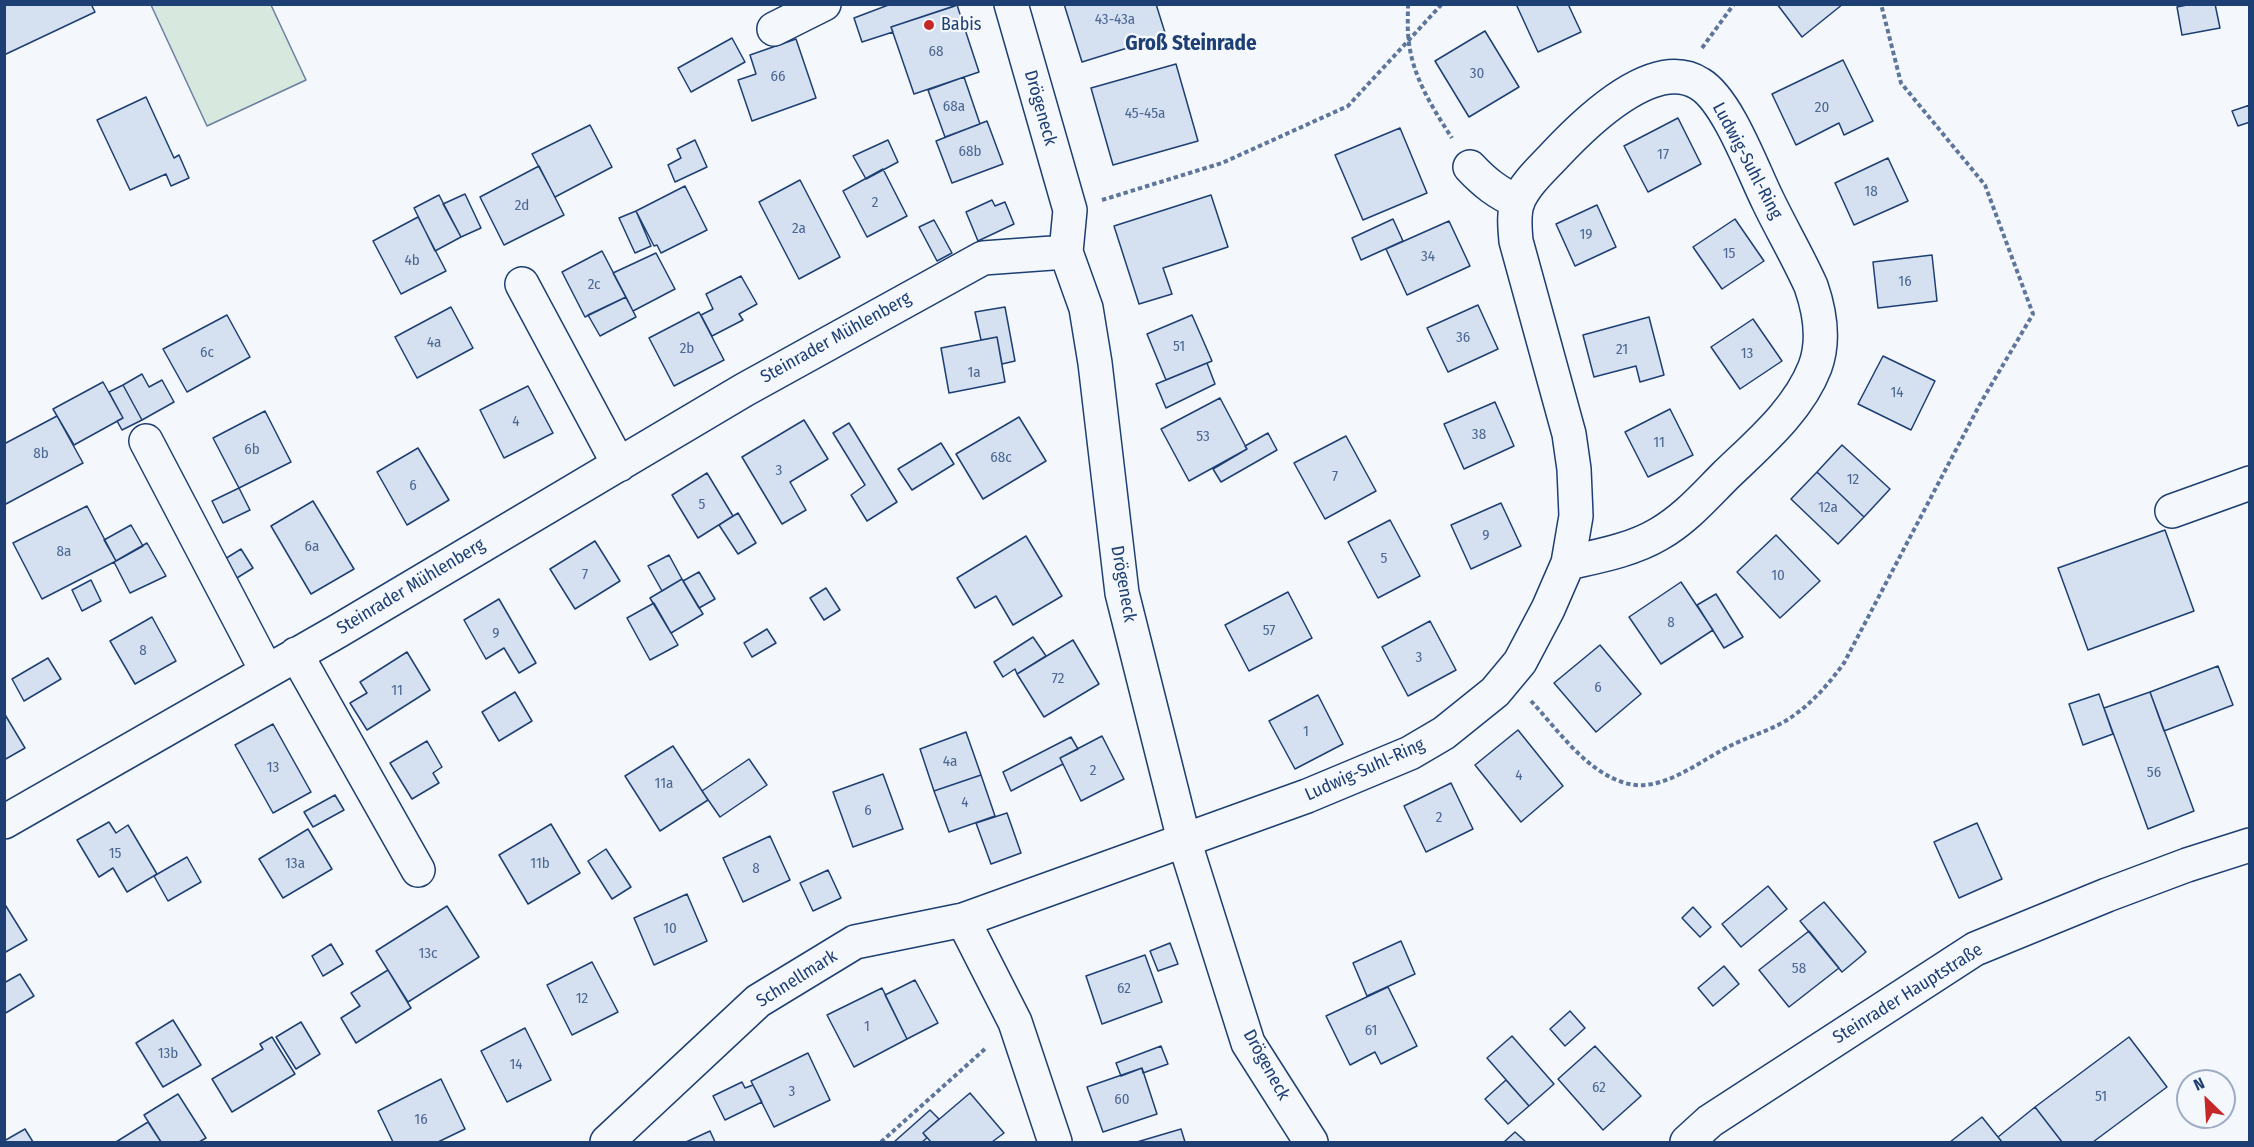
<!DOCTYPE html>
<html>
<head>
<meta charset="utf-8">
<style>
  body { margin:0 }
  #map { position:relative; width:2254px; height:1147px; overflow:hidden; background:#f4f7fb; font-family:"Fira Sans Condensed",sans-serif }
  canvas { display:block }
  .frame { position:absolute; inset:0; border:6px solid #1d3f73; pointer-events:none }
  .north { position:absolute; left:2176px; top:1069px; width:60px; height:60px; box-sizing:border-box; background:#f4f7fb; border:2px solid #9eadc5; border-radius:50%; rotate:335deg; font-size:16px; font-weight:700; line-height:24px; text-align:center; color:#1d3f73 }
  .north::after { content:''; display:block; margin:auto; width:21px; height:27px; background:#c62828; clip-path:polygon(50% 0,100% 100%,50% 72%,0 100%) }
</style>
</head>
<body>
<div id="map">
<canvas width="2254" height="1147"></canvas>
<div class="frame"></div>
<div class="north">N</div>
</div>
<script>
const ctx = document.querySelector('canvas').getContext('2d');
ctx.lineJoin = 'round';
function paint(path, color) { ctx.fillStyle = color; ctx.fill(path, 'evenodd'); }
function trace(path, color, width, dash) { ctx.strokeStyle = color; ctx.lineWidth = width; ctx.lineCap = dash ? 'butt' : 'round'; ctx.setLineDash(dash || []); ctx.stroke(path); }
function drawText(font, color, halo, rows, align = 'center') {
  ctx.font = font + ' "Fira Sans Condensed",sans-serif'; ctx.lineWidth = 4.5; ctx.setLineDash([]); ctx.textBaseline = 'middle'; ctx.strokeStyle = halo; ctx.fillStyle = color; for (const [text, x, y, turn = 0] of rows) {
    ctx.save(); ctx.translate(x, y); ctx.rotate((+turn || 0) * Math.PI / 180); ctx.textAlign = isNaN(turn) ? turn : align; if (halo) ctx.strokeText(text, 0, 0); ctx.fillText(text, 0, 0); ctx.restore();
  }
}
const green = new Path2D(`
  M151 5H271L306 80 207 126Z`);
const building = new Path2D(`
  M4 4H91L95 12 4 55Z
  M891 4H954L955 6 891 27 893 32 862 42 854 18Z
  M1064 4H1156L1166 36 1082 62Z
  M1516 4H1568L1581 32 1538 52Z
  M1777 4H1843L1802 37Z
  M2192 4H2215L2220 28 2182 35 2177 7Z
  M957 5 979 72 914 94 891 27Z
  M1485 31 1519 87 1469 117 1435 61Z
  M732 38 745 62 691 92 678 68Z
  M796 39 816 98 752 121 738 80 756 74 750 55Z
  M1843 60 1873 121 1844 135 1839 123 1796 145 1772 94Z
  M1176 64 1198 141 1113 165 1091 88Z
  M964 77 980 124 945 137 928 90Z
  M146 97 174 158 179 155 189 178 171 186 166 174 130 190 97 120Z
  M2250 105V122L2238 126 2232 111Z
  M1678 118 1701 164 1648 192 1624 146Z
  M987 121 1003 164 952 183 936 141Z
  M590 125 612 167 555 197 532 154Z
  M1400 128 1427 193 1363 220 1335 155Z
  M695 140 707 167 675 182 668 165 681 158 677 149Z
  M888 140 898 162 866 179 853 156Z
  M1888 158 1908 201 1854 225 1835 183Z
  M539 166 564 215 504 245 480 197Z
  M883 169 907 216 867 237 843 191Z
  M800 180 840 257 799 279 759 202Z
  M685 186 707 230 661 253 657 245 654 246 636 211Z
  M465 194 481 228 461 237 443 204Z
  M439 195 461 237 435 251 414 208Z
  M1211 195 1228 247 1163 268 1172 294 1139 304 1114 226Z
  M992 200 995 206 1005 202 1014 224 978 241 966 212Z
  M1597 205 1616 247 1575 266 1556 224Z
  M636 211 651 246 635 253 619 218Z
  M418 217 446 271 401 294 373 241Z
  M1393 219 1403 241 1361 260 1352 238Z
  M1735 219 1764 261 1722 289 1693 247Z
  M934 220 952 253 937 261 919 227Z
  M1449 221 1470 266 1407 295 1386 249Z
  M602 251 626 297 585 317 562 272Z
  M656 253 675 289 633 311 613 273Z
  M1932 255 1937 301 1878 308 1873 262Z
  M741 276 757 304 739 314 743 320 712 336 701 315 713 309 706 294Z
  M626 297 636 317 600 336 588 315Z
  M1478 305 1498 349 1448 372 1427 328Z
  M451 307 473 348 417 378 395 337Z
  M1005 307 1015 361 1002 364 997 337 981 340 975 312Z
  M699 312 724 360 674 386 649 338Z
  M227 315 250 357 187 392 163 349Z
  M1192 315 1212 361 1166 380 1147 334Z
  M1649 317 1664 375 1640 382 1636 366 1594 377 1583 335Z
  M1753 319 1782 361 1740 389 1711 347Z
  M997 337 1005 382 949 393 941 348Z
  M1883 356 1935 381 1911 430 1858 404Z
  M1207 363 1215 384 1166 408 1156 384Z
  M142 374 149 387 162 380 174 402 142 420 123 385Z
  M103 382 123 418 74 445 53 409Z
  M123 385 142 420 122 430 117 421 123 418 109 392Z
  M528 386 553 433 504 458 480 410Z
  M1220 398 1247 449 1189 481 1161 429Z
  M1495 402 1514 446 1464 469 1444 424Z
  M1670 409 1693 455 1648 477 1625 432Z
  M265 411 291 462 239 488 213 438Z
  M57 416 83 463 4 505V444Z
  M1019 417 1046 461 983 499 956 454Z
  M804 420 828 459 790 482 806 510 782 524 742 457Z
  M849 423 897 502 867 521 851 495 865 485 833 433Z
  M1268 433 1277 450 1221 482 1213 469 1247 449 1245 446Z
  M1346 436 1376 491 1325 519 1294 463Z
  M941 443 954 464 912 490 898 469Z
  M1842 445 1890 489 1864 517 1817 472Z
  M418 448 449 500 407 525 377 472Z
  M1817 472 1864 517 1838 544 1791 499Z
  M707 473 733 516 698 538 672 495Z
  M239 488 250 510 223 523 212 501Z
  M313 501 354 569 311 594 271 526Z
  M1501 503 1521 546 1471 569 1451 525Z
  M87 506 116 561 42 599 13 543Z
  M738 513 756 543 738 554 719 525Z
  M1390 520 1420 576 1378 598 1348 542Z
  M131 525 143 546 116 561 104 540Z
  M2165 530 2194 611 2088 650 2058 568Z
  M1776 535 1820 581 1780 618 1737 572Z
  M1026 536 1062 596 1013 625 996 596 975 608 957 578Z
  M595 541 620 581 575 609 550 569Z
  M147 543 166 576 130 593 114 562Z
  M241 549 253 568 232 581 220 562Z
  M669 555 682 579 662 591 648 566Z
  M699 572 715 599 699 608 683 581Z
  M682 579 703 614 671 633 650 598Z
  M91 580 101 601 82 611 72 590Z
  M1681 582 1713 630 1661 664 1629 617Z
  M826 588 840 610 824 620 810 598Z
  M1288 592 1312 638 1249 671 1225 625Z
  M1716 594 1743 637 1724 648 1697 605Z
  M499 599 536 663 519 673 504 648 486 659 464 620Z
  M654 603 678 645 650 660 627 618Z
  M152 617 176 661 135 684 110 641Z
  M1430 621 1456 670 1408 696 1382 647Z
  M767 629 776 643 752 657 744 643Z
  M1033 637 1046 656 1017 674 1015 669 1003 677 994 662Z
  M1073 640 1099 684 1044 717 1017 674Z
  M1600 645 1641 694 1596 732 1554 683Z
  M407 652 430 690 367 730 350 703 367 693 360 682Z
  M48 658 61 679 24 701 12 679Z
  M2218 666 2233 705 2164 731 2150 692Z
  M515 692 532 721 499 741 482 712Z
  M2150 692 2194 811 2148 829 2104 708Z
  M2099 694 2113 734 2083 745 2069 704Z
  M1318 695 1343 744 1295 769 1269 721Z
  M4 713 25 748 4 760Z
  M273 724 311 792 273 813 235 745Z
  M1518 730 1563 786 1521 822 1475 765Z
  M966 732 981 775 934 791 920 749Z
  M1102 736 1124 779 1081 801 1060 758Z
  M1071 737 1078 749 1060 758 1063 764 1011 791 1003 772Z
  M427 741 442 767 433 773 439 783 412 799 390 763Z
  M673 746 708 800 660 831 625 776Z
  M749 759 767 785 720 817 702 791Z
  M883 774 903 829 853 847 833 792Z
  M981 775 995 816 949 832 934 791Z
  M1451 783 1473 829 1426 852 1404 806Z
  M335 795 344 810 313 827 304 812Z
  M1007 813 1021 853 991 864 976 823Z
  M109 822 116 833 128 825 157 874 127 892 113 868 99 877 77 840Z
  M1977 823 2002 879 1959 898 1934 842Z
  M551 824 580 873 528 904 499 855Z
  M308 829 332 869 283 898 259 859Z
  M770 836 790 880 743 902 723 858Z
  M606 849 631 887 612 899 588 861Z
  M187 857 201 882 168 901 154 876Z
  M828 870 841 898 813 911 800 883Z
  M1768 886 1787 909 1741 947 1722 924Z
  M687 894 707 941 654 965 634 918Z
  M1824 902 1866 952 1842 972 1800 921Z
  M4 903 27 940 4 953Z
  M447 906 479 957 408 1002 376 951Z
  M1693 907 1711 927 1700 937 1682 918Z
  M1809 931 1839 968 1789 1007 1759 970Z
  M1401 941 1415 974 1367 996 1353 963Z
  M1170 943 1178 964 1158 971 1150 951Z
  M331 944 343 964 323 976 312 956Z
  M1145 955 1162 1002 1102 1024 1086 976Z
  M592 962 618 1012 572 1035 547 985Z
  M1724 966 1739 984 1713 1006 1698 988Z
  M388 970 411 1008 356 1043 341 1018 360 1006 351 993Z
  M20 974 34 996 4 1014V983Z
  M915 980 938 1023 907 1039 885 995Z
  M1388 987 1417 1046 1381 1064 1375 1052 1350 1065 1326 1016Z
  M882 988 907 1039 854 1067 827 1015Z
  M1570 1011 1585 1028 1565 1046 1550 1029Z
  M173 1020 201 1065 163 1087 136 1043Z
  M301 1022 320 1054 296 1069 276 1037Z
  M525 1028 551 1080 507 1102 481 1051Z
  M1512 1036 1554 1084 1529 1106 1487 1058Z
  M272 1037 295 1074 232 1112 212 1079 263 1049 260 1044Z
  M2129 1037 2167 1087 2093 1142H2062L2035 1107Z
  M1161 1046 1168 1064 1143 1073 1142 1068 1121 1076 1116 1063Z
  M1595 1046 1641 1096 1603 1130 1558 1079Z
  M808 1053 830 1100 774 1127 751 1081Z
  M1142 1068 1157 1114 1103 1132 1087 1087Z
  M441 1079 465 1129 438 1142H393L378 1111Z
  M1506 1080 1529 1106 1508 1124 1485 1099Z
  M742 1082 745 1088 753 1085 762 1102 725 1120 713 1096Z
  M970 1093 1004 1133 992 1142H931L923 1133Z
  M178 1094 206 1138 199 1142H161L144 1115Z
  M2035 1107 2062 1142H2002L1998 1137Z
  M930 1110 939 1119 923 1133 927 1138 922 1142H894Z
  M1982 1117 2002 1142H1950Z
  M148 1122 161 1142H116Z
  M25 1129 33 1142H4V1141Z
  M1181 1129 1185 1142H1137Z
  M710 1131 715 1142H686Z
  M1515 1132 1526 1142H1504Z`);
const path = new Path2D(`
  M1408 4C1408 17 1407 30 1409 43 1413 77 1433 109 1452 138
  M1702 48 1734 4
  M1102 200 1222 163 1348 106 1442 4
  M1531 701C1558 730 1584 769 1622 782 1660 796 1700 760 1732 745 1754 734 1777 729 1797 713 1816 699 1830 682 1844 663L1980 404 2033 314 1985 185 1901 83 1881 4
  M881 1142 987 1047`);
const minor = new Path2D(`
  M1011 4 1070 210 1066 252 1086 308 1095 363 1122 593 1184 840 1248 1043 1311 1142
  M774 29 824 4
  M1470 167C1485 183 1498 193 1518 202
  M522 284 619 465
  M146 441 266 670
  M2172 511 2250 483
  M296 654 418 870
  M4 822 338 631 744 390 983 258 1066 252
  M963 920 1015 1022 1055 1142
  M607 1142 758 1001 855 942 963 920 1307 796 1410 753 1444 733 1495 692 1520 662 1548 609 1568 563 1576 516 1574 469 1569 434 1516 241C1515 228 1513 214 1518 201 1526 183 1542 169 1555 155 1584 124 1654 54 1700 84 1728 101 1753 171 1768 201 1782 230 1798 257 1811 286 1820 312 1825 340 1815 367 1798 411 1758 444 1725 476 1704 497 1685 519 1659 534 1632 550 1599 556 1568 563`);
const major = new Path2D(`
  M1687 1142 1710 1121 1975 949 2107 895 2187 865 2250 845`);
const markers = [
  [929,25,6,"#c62828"]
];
const numberNames = [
  ["43-43a",1115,20],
  ["68",936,52],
  ["30",1477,74],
  ["66",778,77],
  ["68a",954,107],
  ["20",1822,108],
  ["45-45a",1145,114],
  ["68b",970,152],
  ["17",1663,155],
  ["18",1871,192],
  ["2",875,203],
  ["2d",522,206],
  ["2a",799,229],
  ["19",1586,235],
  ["15",1729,254],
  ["34",1428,257],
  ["4b",412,261],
  ["16",1905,282],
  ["2c",594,285],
  ["36",1463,338],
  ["4a",434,343],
  ["51",1179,347],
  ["2b",687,349],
  ["21",1622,350],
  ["6c",207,353],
  ["13",1747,354],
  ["1a",974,373],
  ["14",1897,393],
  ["4",516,422],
  ["38",1479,435],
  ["53",1203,437],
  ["11",1659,443],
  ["6b",252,450],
  ["8b",41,454],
  ["68c",1001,458],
  ["3",779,471],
  ["7",1335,477],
  ["12",1853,480],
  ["6",413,486],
  ["5",702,505],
  ["12a",1828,508],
  ["9",1486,536],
  ["6a",312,547],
  ["8a",64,552],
  ["5",1384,559],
  ["7",585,575],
  ["10",1778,576],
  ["8",1671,623],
  ["57",1269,631],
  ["9",496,634],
  ["8",143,651],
  ["3",1419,658],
  ["72",1058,679],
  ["6",1598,688],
  ["11",397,691],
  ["1",1306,732],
  ["4a",950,762],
  ["13",273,768],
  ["2",1093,771],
  ["56",2154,773],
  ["4",1519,776],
  ["11a",664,784],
  ["4",965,803],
  ["6",868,811],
  ["2",1439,818],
  ["15",115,854],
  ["13a",295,864],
  ["11b",540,864],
  ["8",756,869],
  ["10",670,929],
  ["13c",428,954],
  ["58",1799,969],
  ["62",1124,989],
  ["12",582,999],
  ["1",867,1027],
  ["61",1371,1031],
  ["13b",168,1054],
  ["14",516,1065],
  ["62",1599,1088],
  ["3",792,1092],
  ["51",2101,1097],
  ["60",1122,1100],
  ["16",421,1120]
];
const poiNames = [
  ["Babis",941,25]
];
const streetNames = [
  ["Drögeneck",1040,108,74],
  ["Ludwig-Suhl-Ring",1747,161,62],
  ["Steinrader Mühlenberg",836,338,-29],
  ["Drögeneck",1123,584,80],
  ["Steinrader Mühlenberg",411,587,-31],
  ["Ludwig-Suhl-Ring",1365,770,-24],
  ["Schnellmark",797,979,-32],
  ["Steinrader Hauptstraße",1908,994,-32],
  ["Drögeneck",1266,1065,61]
];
const quarterNames = [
  ["Groß Steinrade",1191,44]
];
paint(green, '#d7e8df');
trace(green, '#687fa3', 1.5);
paint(building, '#d5e0f0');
trace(building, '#1d3f73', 1.5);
trace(minor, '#1d3f73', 36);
trace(major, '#1d3f73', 36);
trace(path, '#5e769c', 4, [4.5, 3]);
trace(minor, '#f4f7fb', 33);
trace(major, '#f4f7fb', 33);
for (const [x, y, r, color] of markers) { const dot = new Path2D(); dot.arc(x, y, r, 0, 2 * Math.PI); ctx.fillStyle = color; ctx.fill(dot); trace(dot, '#f4f7fb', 2); }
drawText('15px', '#4b6792', null, numberNames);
drawText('18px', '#1d3f73', '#f4f7fb', poiNames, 'left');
drawText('18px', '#1d3f73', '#f4f7fb', streetNames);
drawText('bold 21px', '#1d3f73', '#f4f7fb', quarterNames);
</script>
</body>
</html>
